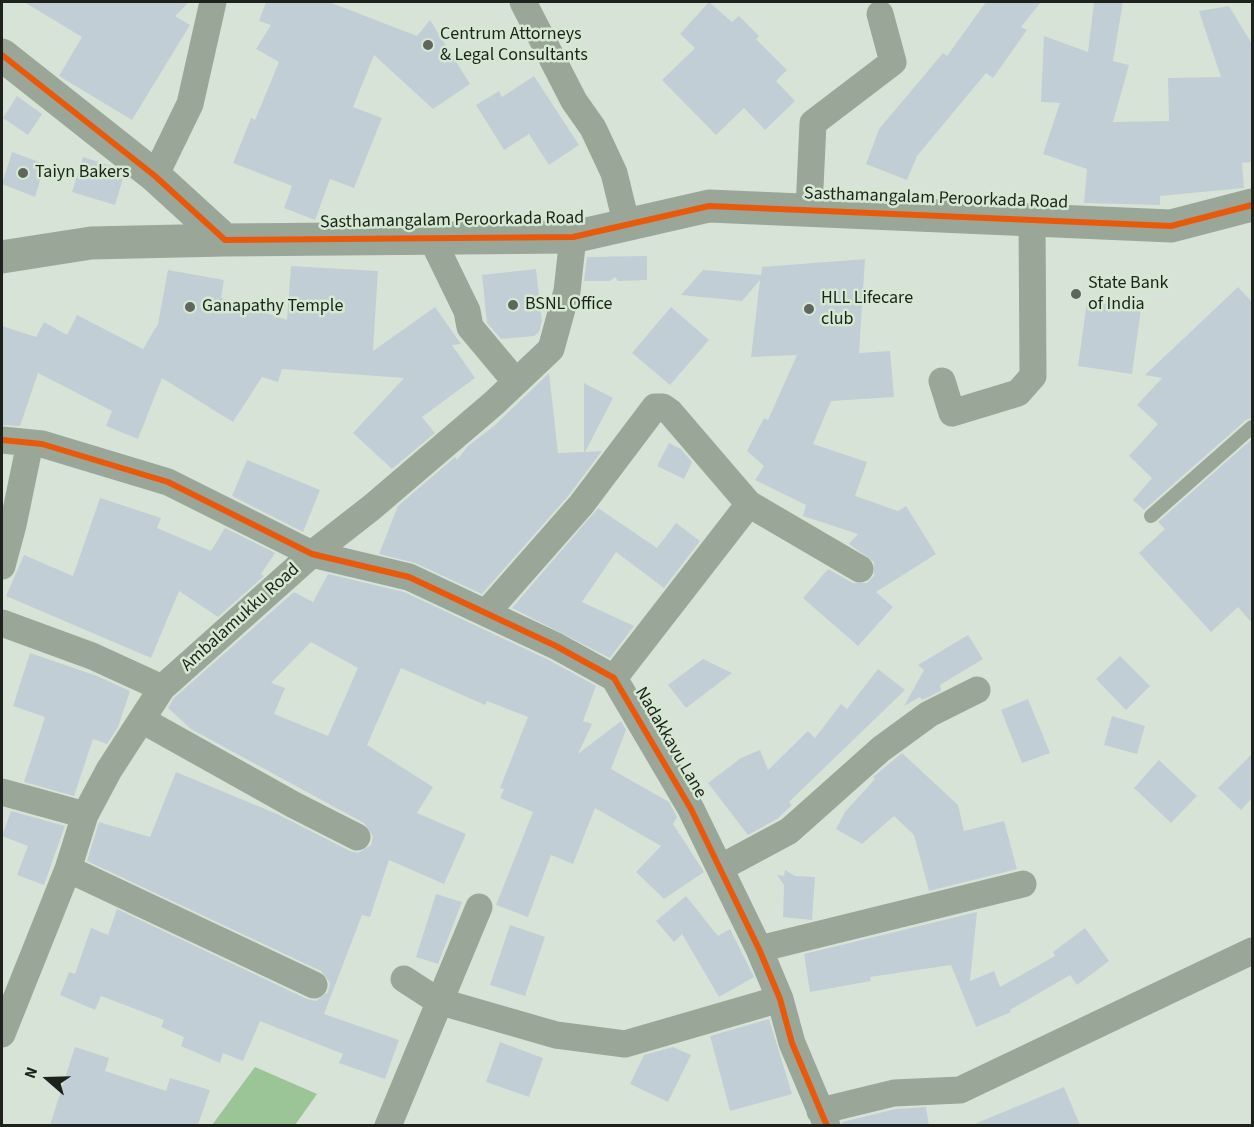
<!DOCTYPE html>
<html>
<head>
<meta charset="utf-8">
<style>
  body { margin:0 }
  #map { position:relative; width:1254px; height:1127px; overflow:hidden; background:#d8e3d7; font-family:"Source Sans 3",sans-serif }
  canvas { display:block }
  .frame { position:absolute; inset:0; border:3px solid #1d231c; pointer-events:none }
  .north { position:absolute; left:18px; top:1049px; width:60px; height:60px; -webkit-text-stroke:4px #d5e8d2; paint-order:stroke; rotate:290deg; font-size:16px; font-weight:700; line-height:24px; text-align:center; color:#1d231c }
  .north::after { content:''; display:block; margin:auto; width:21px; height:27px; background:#1d231c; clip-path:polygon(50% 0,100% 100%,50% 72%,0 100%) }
</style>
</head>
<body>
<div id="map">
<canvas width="1254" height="1127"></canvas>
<div class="frame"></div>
<div class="north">N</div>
</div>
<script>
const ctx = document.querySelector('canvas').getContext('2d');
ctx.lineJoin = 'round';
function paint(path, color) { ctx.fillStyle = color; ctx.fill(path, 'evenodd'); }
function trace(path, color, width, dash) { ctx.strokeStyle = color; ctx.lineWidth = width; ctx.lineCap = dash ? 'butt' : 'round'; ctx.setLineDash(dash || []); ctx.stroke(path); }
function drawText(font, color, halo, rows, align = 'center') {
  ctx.font = font + ' "Source Sans 3",sans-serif'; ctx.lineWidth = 5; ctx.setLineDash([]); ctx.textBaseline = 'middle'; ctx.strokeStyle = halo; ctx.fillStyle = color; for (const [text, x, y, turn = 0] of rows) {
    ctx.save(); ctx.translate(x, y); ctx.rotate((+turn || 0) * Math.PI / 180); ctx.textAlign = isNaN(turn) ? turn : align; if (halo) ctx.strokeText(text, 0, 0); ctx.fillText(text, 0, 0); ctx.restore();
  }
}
const water = new Path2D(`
  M255 1067 317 1094 295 1125H212Z`);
const building = new Path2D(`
  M24 2H189L175 16 190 25 132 120 59 76 82 37Z
  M266 2H329L417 36 430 20 470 84 433 109 374 55 353 107 382 118 354 188 330 179 315 220 284 208 292 186 233 163 251 118 255 120 279 62 256 49 271 25 259 21Z
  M709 2 732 22 739 16 759 36 756 39 787 70 776 81 795 101 765 130 744 108 716 135 662 80 695 48 680 34Z
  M986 2H1041L1021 27 1027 30 993 78 986 73 917 156 907 180 866 164 879 129 943 53 947 56Z
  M1094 2H1123L1113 61 1129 65 1113 122 1169 121 1168 78 1221 77 1199 11 1229 6 1252 44V162L1242 163 1244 188 1160 196V205L1084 203 1087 169 1043 154 1060 103 1041 102 1044 36 1088 52Z
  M534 76 579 145 549 165 529 134 504 150 476 105 499 91 502 97Z
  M17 96 42 114 28 135 3 118Z
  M12 152 45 164 35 197 2 184Z
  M83 157 112 166 124 175 115 205 72 192Z
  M647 256V280L618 281 615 277 610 281H584L587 257Z
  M865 259 859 353 890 351 894 397 831 401 813 444 867 462 855 496 898 511 906 506 936 554 876 592 893 607 858 646 803 598 828 569 853 583H867L874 576V562L849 544 858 534 803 516 806 505 755 480 764 466 747 451 764 418 768 420 797 355 751 357 760 280 742 301 681 295 703 270 761 275 762 267Z
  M291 266 378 271 373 351 435 307 461 344 452 345 475 378 422 417 435 433 392 469 353 433 404 378 282 369 278 382 262 377 233 422 162 378 138 439 106 426 112 411 38 373 20 426 2 425V326L36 337 44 322 67 335 77 315 143 349 158 324 168 270 224 280 221 298 287 320Z
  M536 269 542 321 539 332 534 336 501 339 487 323 482 275Z
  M1238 287 1252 302V418L1246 420 1144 510 1133 500 1152 478 1129 456 1158 424 1137 405 1162 378 1145 375Z
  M1087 301 1141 309 1132 374 1078 366Z
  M671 307 709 340 670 385 632 353Z
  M549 373 558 453 584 452V383L613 398 585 452 602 451 569 495 482 594 415 563 379 554 398 506 455 457 457 460 468 446 494 426Z
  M1252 439V623L1238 607 1211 632 1139 553 1165 529 1158 522Z
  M669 443 681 449 692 462 684 479 657 466Z
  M247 460 320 490 303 532 232 496Z
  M100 498 161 518 157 528 211 551 225 528 275 553 261 574 264 576 218 617 179 591 151 658 6 596 24 555 73 576Z
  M598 508 657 548 676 523 700 541 664 588 616 552 582 602 634 626 610 658 512 608Z
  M328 574 404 592 549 660 596 686 583 721 592 724 578 754 621 721 626 730 611 769 669 802 677 817 673 824 704 872 664 899 636 872 661 846 595 808 573 864 551 855 528 917 496 905 533 812 500 798 504 789 500 788 528 717 487 701 485 705 401 668 367 745 433 787 417 813 466 834 444 884 389 860 370 917 362 915 324 1014 399 1040 385 1079 339 1063 343 1054 260 1021 243 1061 223 1053 220 1063 181 1046 184 1037 161 1027 164 1020 101 996 95 1010 60 995 69 972 75 974 91 928 108 935 117 909 307 999 316 1001 328 992 330 983 321 971 87 861 99 822 150 837 176 772 277 814 350 851 358 853 371 845 373 836 364 823 191 729 168 708 174 698 294 592 313 602ZM311 642 358 668 328 736 274 714 285 688 271 683Z
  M968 635 983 659 940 685 941 691 922 700 920 697 904 706 924 670 918 665Z
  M30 653 97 676 130 691 118 727 107 744 93 739 74 796 24 782 45 717 13 706Z
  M1120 656 1150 686 1126 710 1096 679Z
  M703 659 732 673 686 708 668 685Z
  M878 669 905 690 789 802 792 805 777 819 748 835 708 783 741 758 760 750 768 770 808 731 815 738 841 704 847 709Z
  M1028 699 1050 753 1022 763 1001 710Z
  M1112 716 1145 726 1137 754 1104 745Z
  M902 753 958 805 964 831 1004 821 1017 869 929 891 914 835 894 816 862 844 836 829 845 812 875 779 873 777Z
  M1252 754V798L1241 810 1218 788Z
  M1159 760 1197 796 1171 823 1134 788Z
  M11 811 65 826 44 885 17 875 28 846 2 836Z
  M785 870 795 876 815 877 812 920 783 917 784 885 777 875 784 876Z
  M436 894 462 902 438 964 416 957Z
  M686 896 718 936 730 929 754 977 719 997 682 934 674 942 656 921Z
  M977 912 970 981 994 971 1000 987 1055 956 1053 952 1085 928 1109 961 1077 985 1070 975 1010 1010 1011 1012 976 1027 951 965 870 977 871 981 810 992 804 954Z
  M510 925 545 937 525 996 490 985Z
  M769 1019 792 1094 730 1111 710 1036Z
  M500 1042 543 1058 529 1097 486 1082Z
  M75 1047 109 1058 105 1071 166 1091 170 1078 210 1090 198 1125H50Z
  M673 1047 691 1055 668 1102 630 1084 644 1055Z
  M1064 1087 1080 1125H972Z
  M926 1107 929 1125H842V1122L896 1109Z`);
const service = new Path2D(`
  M1151 516 1252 427`);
const minor = new Path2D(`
  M523 2 574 101 593 128 614 173 627 226
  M155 176 190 104 213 2
  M809 209 813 123 893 62 880 14
  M432 239 467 311 470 327 516 382
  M942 381 952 413 1018 393 1033 376 1032 218
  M2 440 42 444 168 482 312 554 409 577 556 646 614 678 691 809 759 949 780 999 792 1043 827 1126
  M2 566 13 525 30 443
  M486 613 581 505 655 407H663L670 412 749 504
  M2 623 92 656 162 688
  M614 678 749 504 860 569
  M142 720 294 805 357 837
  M2 792 85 815
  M720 868 789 831 881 749 929 714 977 690
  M68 869 314 985
  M759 949 1023 884
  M404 979 438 1001 556 1035 625 1044 780 999
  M2 1034 68 869 85 815 109 770 162 688 312 554 371 508 494 403 551 349 567 291 573 237
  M820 1111 894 1093 960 1090 1252 951
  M388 1126 479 907`);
const tertiary = new Path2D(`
  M2 55 155 176 225 240 573 237 709 206 1171 226 1252 205
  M2 257 91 243 225 240`);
const cycleway = new Path2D(`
  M2 55 155 176 225 240 573 237 709 206 1171 226 1252 205
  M2 440 42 444 168 482 312 554 409 577 556 646 614 678 691 809 759 949 780 999 792 1043 827 1126`);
const markers = [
  [428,45,6,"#5e665d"],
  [23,173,6,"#5e665d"],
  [1076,294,6,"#5e665d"],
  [513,305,6,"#5e665d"],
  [190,307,6,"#5e665d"],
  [809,309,6,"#5e665d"]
];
const poiNames = [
  ["Centrum Attorneys",440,35],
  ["& Legal Consultants",440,56],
  ["Taiyn Bakers",35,173],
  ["State Bank",1088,284],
  ["of India",1088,305],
  ["HLL Lifecare",821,299],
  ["club",821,320],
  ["BSNL Office",525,305],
  ["Ganapathy Temple",202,307]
];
const streetNames = [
  ["Sasthamangalam Peroorkada Road",936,199,2],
  ["Sasthamangalam Peroorkada Road",452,221,-1],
  ["Ambalamukku Road",241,618,-42],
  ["Nadakkavu Lane",670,743,60]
];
paint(water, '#9cc597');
paint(building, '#c2ced5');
trace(service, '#9aa798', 14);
trace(minor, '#9aa798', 27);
trace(tertiary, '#9aa798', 33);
trace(cycleway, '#e8590c', 6);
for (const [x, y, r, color] of markers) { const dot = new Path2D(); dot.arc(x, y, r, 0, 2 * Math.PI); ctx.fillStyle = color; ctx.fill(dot); trace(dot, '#d5e8d2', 2); }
drawText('18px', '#1d231c', '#d5e8d2', poiNames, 'left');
drawText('18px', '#1d231c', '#d5e8d2', streetNames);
</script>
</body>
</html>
